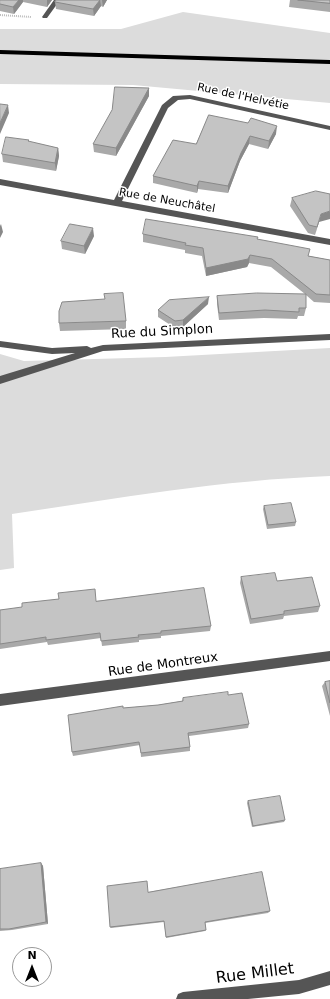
<!DOCTYPE html>
<html>
<head>
<meta charset="utf-8">
<style>
  body { margin:0 }
  #map { position:relative; width:330px; height:999px; overflow:hidden; background:#fff; font-family:"DejaVu Sans",sans-serif }
  canvas { display:block }
  .north { position:absolute; left:12px; top:947px; width:40px; height:40px; box-sizing:border-box; background:#fff; border:1px solid #999; border-radius:50%; rotate:0deg; font-size:11px; font-weight:700; line-height:16px; text-align:center; color:#000 }
  .north::after { content:''; display:block; margin:auto; width:14px; height:18px; background:#000; clip-path:polygon(50% 0,100% 100%,50% 72%,0 100%) }
</style>
</head>
<body>
<div id="map">
<canvas width="330" height="999"></canvas>
<div class="north">N</div>
</div>
<script>
const ctx = document.querySelector('canvas').getContext('2d');
ctx.lineJoin = 'round';
function paint(path, color) { ctx.fillStyle = color; ctx.fill(path, 'evenodd'); }
function trace(path, color, width, dash) { ctx.strokeStyle = color; ctx.lineWidth = width; ctx.lineCap = dash ? 'butt' : 'round'; ctx.setLineDash(dash || []); ctx.stroke(path); }
function drawText(font, color, halo, rows, align = 'center') {
  ctx.font = font + ' "DejaVu Sans",sans-serif'; ctx.lineWidth = 3; ctx.setLineDash([]); ctx.textBaseline = 'middle'; ctx.strokeStyle = halo; ctx.fillStyle = color; for (const [text, x, y, turn = 0] of rows) {
    ctx.save(); ctx.translate(x, y); ctx.rotate((+turn || 0) * Math.PI / 180); ctx.textAlign = isNaN(turn) ? turn : align; if (halo) ctx.strokeText(text, 0, 0); ctx.fillText(text, 0, 0); ctx.restore();
  }
}
const green = new Path2D(`
  M183 12 330 33V103L133 85 0 84V29H121Z
  M330 348V476C223 480 118 498 12 514L14 568 0 570V354L24 361 165 357Z`);
const path = new Path2D(`
  M0 15 31 17`);
const minor = new Path2D(`
  M54 0H60L47 18H43L42 17Z
  M190 95 330 126V130L190 99 178 100 168 108 122 201 330 239V245L0 185V179L114 200 162 105 173 96Z
  M330 334V340L103 351 0 384V376L75 353 52 354 0 347V341L52 348 87 346 91 348 103 345Z
  M330 651V661L0 706V694Z
  M330 971V985L299 994 248 999H176L178 994 183 992 299 980Z`);
const major = new Path2D(`
  M0 50 330 60V64L0 54Z`);
const wall = new Path2D(`
  M0 0H52L47 7 23 2 14 14 0 11Z
  M56 0H107L103 7 101 6 94 16 56 9 55 2Z
  M290 0H330V12L289 7Z
  M149 88V96L116 156 94 152 93 144Z
  M209 115 276 134 268 149 249 144 240 161 228 193 198 189 197 193 153 183V176L196 144Z
  M29 140V142L58 148 59 156 56 171 3 162 2 154Z
  M292 198 319 222 315 235 308 233 290 206Z
  M143 234 257 239 309 256 330 260V303L314 302 306 295V308L304 316H298L297 319 264 318 219 320 217 304V296L305 294 271 267 249 263 247 267 206 276 202 256 185 253V250L143 242Z
  M94 236 85 254 62 249 61 241Z
  M208 304 183 327 175 328 158 317V310Z
  M126 321V329L60 331 59 323Z
  M264 506 296 522 295 526 267 529 263 509Z
  M241 577 277 581 320 606 318 612 284 616 283 619 250 624 240 583Z
  M96 601 211 626 210 631 161 636V638L139 640V642L102 646 101 638 48 645 47 642 0 649V610Z
  M330 681V716L322 686 325 682Z
  M228 695 249 724 248 728 189 736 190 747V751L141 757 140 745 73 756 72 752 123 708 158 705 182 701 183 698Z
  M248 801 285 820 284 822 252 827 247 803Z
  M41 863 43 866 48 924 12 930 0 931V869Z
  M148 892 270 911 268 913 205 923 206 930 205 931 166 938 164 922 111 928 110 927Z`);
const shadedWall = new Path2D(`
  M19 0H23V2L14 14 13 7Z
  M47 0H52L47 7Z
  M100 0 101 6 94 16 93 9Z
  M102 0H107L103 7Z
  M149 88V96L116 156V148Z
  M8 105 9 113 0 134V123Z
  M277 126 276 134 268 149 269 141Z
  M250 136 249 144 240 161 228 193V186L241 153Z
  M58 148 59 156 56 171 55 163Z
  M199 181 198 189 197 193V186Z
  M330 211V219L319 222 315 235 321 214Z
  M1 224 3 232 0 238V226Z
  M93 228 94 236 85 254 84 246Z
  M250 255 249 263 247 267 206 276V268Z
  M209 297 208 304 183 327V320Z
  M41 863 43 866 48 924 46 922Z`);
const building = new Path2D(`
  M0 0H19L13 7 0 4Z
  M56 0H100L93 9 55 2Z
  M298 0H330V3Z
  M115 87 149 88 116 148 93 144 112 110Z
  M0 104 8 105 0 123Z
  M209 115 248 123 251 118 277 126 269 141 250 136 241 153 228 186 199 181 197 186 153 176 173 140 196 144Z
  M6 137 29 140 28 141 58 148 55 163 2 154Z
  M316 191 330 194V211L321 214 317 227 309 225 292 198Z
  M146 219 258 237 257 239 310 249 308 256 330 260V295L316 294 272 259 250 255 248 259 206 268 203 248 185 245 186 243 143 234Z
  M70 224 93 228 84 246 61 241Z
  M123 293 126 321 59 323V311L62 302 105 299 104 294Z
  M257 293 306 294V308H299V312L265 310 219 313 217 296Z
  M209 297 183 320 175 321 158 310 169 300Z
  M291 503 296 522 268 525 264 506Z
  M275 573 277 581 312 577 320 606 284 611V614L251 619 241 577Z
  M204 588 211 626 161 631V633L138 635 139 637 101 641 100 633 46 640V637L0 644V610L22 607V603L59 599 58 593 95 589 96 601Z
  M330 681V703L325 682Z
  M228 692V695L242 693 249 724 188 733 190 747 141 753 139 742 72 752 68 715 123 706V708L158 705 183 701V698Z
  M280 796 285 820 253 826 248 801Z
  M41 863 46 922 9 929H0V869Z
  M262 872 270 911 205 922 206 930 166 937 164 921 110 927 107 886 147 881 148 892Z`);
const farStreetnames = [
  ["Rue de l'Helvétie",243,97,12],
  ["Rue de Neuchâtel",167,201,10]
];
const streetNames = [
  ["Rue du Simplon",162,332,-3],
  ["Rue de Montreux",163,665,-8]
];
const nearStreetnames = [
  ["Rue Millet",255,974,-7]
];
paint(green, '#dcdcdc');
trace(major, '#dbdbdb', 2);
trace(path, '#777', 2, [0.5, 1.5]);
paint(minor, '#555');
paint(major, '#000');
paint(wall, '#a9a9a9');
paint(shadedWall, '#898989');
paint(building, '#c4c4c4');
trace(building, '#898989', 1);
drawText('11px', '#000', '#fff', farStreetnames);
drawText('13px', '#000', '#fff', streetNames);
drawText('16px', '#000', '#fff', nearStreetnames);
</script>
</body>
</html>
